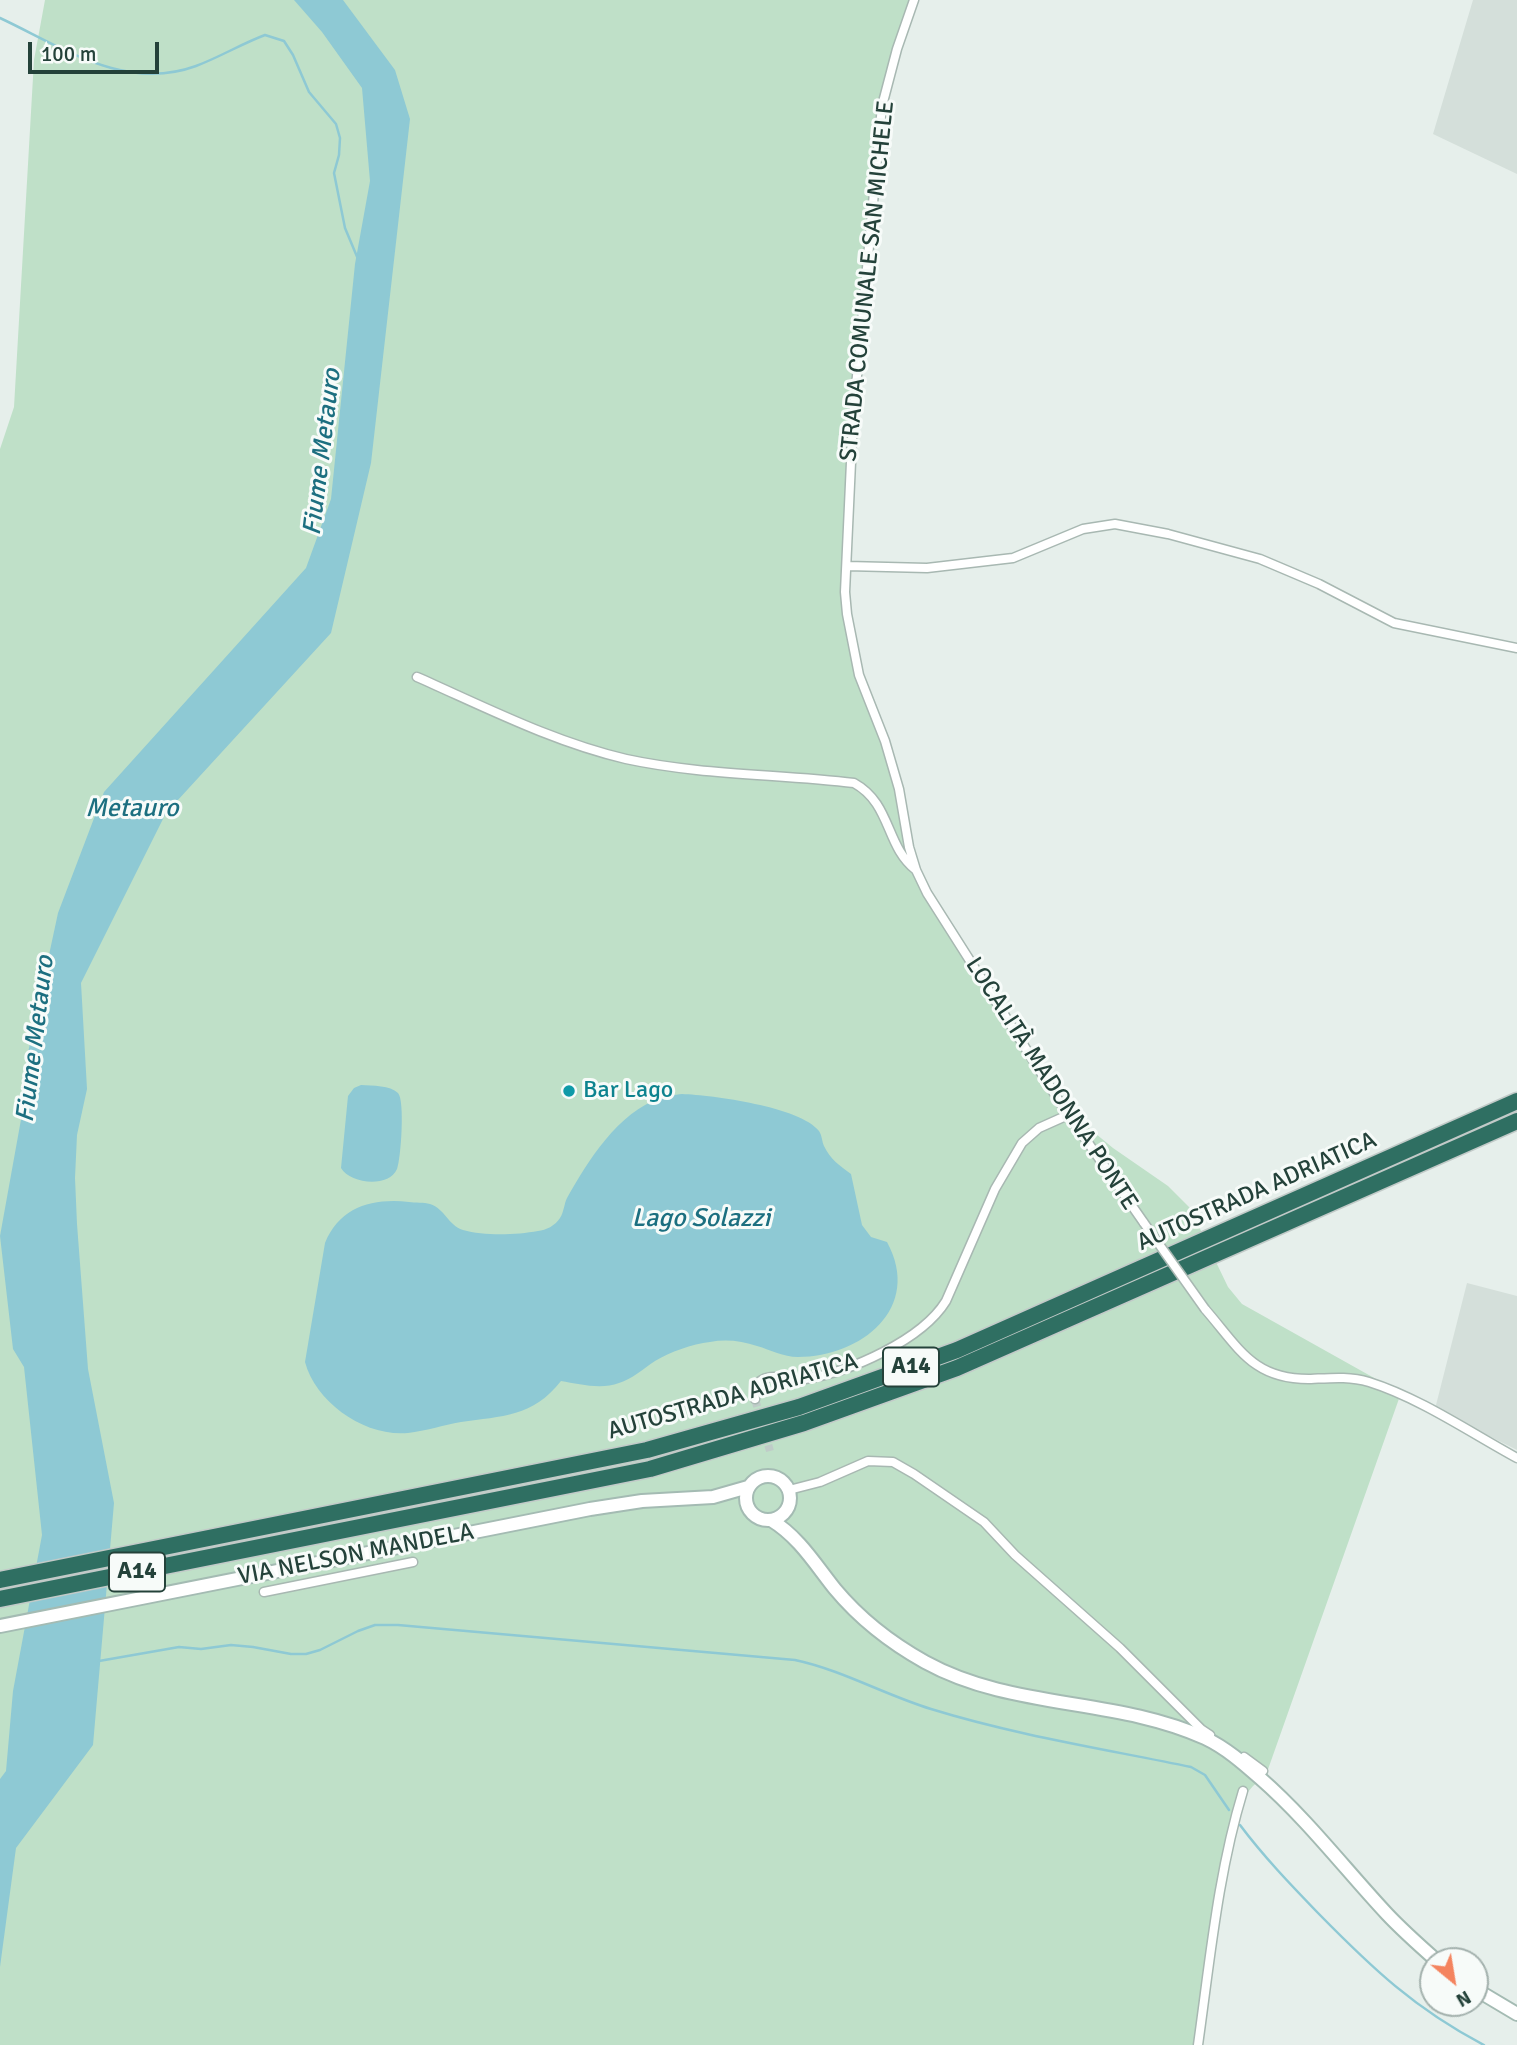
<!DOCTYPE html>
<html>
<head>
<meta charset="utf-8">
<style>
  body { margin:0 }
  #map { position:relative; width:1517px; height:2045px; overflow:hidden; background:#e6efeb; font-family:Signika,sans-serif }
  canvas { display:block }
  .north { position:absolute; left:1419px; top:1947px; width:70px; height:70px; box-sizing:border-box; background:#f7fbf9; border:2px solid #a3b1ad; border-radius:50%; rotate:150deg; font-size:19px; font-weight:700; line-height:28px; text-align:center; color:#24423a }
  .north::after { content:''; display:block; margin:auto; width:24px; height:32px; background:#f4845f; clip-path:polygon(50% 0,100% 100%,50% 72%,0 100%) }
  .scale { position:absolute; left:28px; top:42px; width:131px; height:32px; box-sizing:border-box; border:4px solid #24423a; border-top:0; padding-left:9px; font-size:21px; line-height:24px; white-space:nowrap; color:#24423a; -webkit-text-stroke:5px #f7fbf9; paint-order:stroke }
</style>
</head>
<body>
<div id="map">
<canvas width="1517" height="2045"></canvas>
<div class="north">N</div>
<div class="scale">100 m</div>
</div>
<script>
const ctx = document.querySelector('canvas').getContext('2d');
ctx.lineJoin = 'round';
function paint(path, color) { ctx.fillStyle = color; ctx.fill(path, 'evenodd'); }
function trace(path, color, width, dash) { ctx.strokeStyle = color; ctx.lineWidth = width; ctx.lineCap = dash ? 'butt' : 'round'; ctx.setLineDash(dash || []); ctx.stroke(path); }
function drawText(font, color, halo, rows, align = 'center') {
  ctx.font = font + ' Signika,sans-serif'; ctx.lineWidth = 6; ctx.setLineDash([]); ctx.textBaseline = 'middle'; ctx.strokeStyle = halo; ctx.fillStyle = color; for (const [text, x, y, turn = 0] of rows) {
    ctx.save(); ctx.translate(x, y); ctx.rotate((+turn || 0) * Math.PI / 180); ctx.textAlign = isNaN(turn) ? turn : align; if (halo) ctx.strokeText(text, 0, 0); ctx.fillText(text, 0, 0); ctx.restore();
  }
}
const built = new Path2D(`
  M1473 0H1517V174L1433 134Z
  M1467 1283 1517 1296V1450L1435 1409Z`);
const green = new Path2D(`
  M45 0H909L879 101 870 245 855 399 844 618 885 736 920 883 1067 1110 1113 1148 1168 1186 1190 1208 1228 1287 1242 1304 1401 1393 1266 1775 1253 1786 1242 1799 1224 1855 1199 2045H0V449L14 407 34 60Z`);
const water = new Path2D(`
  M294 0H343L395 70 410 119 371 463 331 633 166 813 81 983 87 1089 77 1135 75 1178 77 1224 88 1369 114 1503 93 1745 16 1848 0 1967V1779L6 1771 13 1691 42 1535 24 1367 13 1349 0 1236 22 1114 23 1076 58 913 104 792 306 568 331 499 355 264 370 181 362 88 322 32Z
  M361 1085C373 1086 390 1085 398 1093 405 1100 401 1159 397 1169 389 1188 350 1184 341 1168L348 1096 354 1088Z
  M682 1094C712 1095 801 1107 819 1131 822 1135 822 1142 824 1146 830 1159 840 1166 851 1174L862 1225 871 1237 887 1242C923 1308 861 1357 798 1357 783 1357 771 1350 757 1346 742 1341 726 1339 710 1342 692 1344 670 1352 655 1361 643 1369 632 1379 619 1383 601 1390 579 1384 561 1381 533 1417 502 1416 461 1422 443 1425 426 1431 408 1433 365 1437 316 1403 305 1362L325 1243C340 1207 372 1198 409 1202 415 1203 424 1202 430 1204 445 1209 448 1225 463 1230 484 1236 516 1235 538 1231 546 1230 555 1226 560 1218 564 1212 564 1204 567 1198 588 1161 618 1112 661 1098 667 1095 675 1095 682 1094Z`);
const stream = new Path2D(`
  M0 18C62 47 125 92 196 66 220 57 241 44 265 35L284 41 293 55 309 92 336 124 340 138 339 155 334 173 345 228 358 259
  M99 1661 179 1647 201 1649 231 1645 253 1647 291 1654H306L320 1650 358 1631 375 1625H398L795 1660C842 1670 885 1695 931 1709 1015 1735 1104 1749 1191 1767L1205 1775 1229 1810
  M1240 1825C1264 1857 1291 1885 1318 1913 1372 1968 1415 2009 1484 2045`);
const streetTunnel = new Path2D(`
  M755 1399 770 1451`);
const street = new Path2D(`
  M914 0 897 49 882 106 853 419 845 592 847 614 859 675 885 741 899 789 909 847 916 870 927 893 1059 1101 1144 1223
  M847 566 927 568 1013 558 1083 529 1115 524 1168 534 1260 559 1319 584 1394 623 1517 648
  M417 677C485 707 553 742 626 759 700 775 778 774 854 783 892 804 885 846 916 870
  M1205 1309C1239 1348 1253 1380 1311 1379 1331 1378 1349 1376 1369 1382 1420 1398 1471 1433 1517 1458
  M755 1399C754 1391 754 1384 762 1380 774 1373 792 1381 805 1379 850 1372 922 1340 946 1301L995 1189 1022 1143 1039 1128 1068 1115
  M789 1490 820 1482 868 1461 893 1462 914 1474 984 1522 1015 1555 1120 1648 1201 1729 1210 1735
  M264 1592 413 1562
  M1244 1757 1263 1771
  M1198 2045C1210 1960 1218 1873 1243 1791`);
const secondary = new Path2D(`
  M746 1498a22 22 0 1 1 44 0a22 22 0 1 1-44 0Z
  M771 1520C799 1537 815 1564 835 1589 860 1619 891 1643 925 1662 1012 1710 1114 1697 1205 1738 1226 1748 1243 1763 1260 1778 1307 1819 1345 1869 1387 1914 1403 1931 1420 1946 1437 1961
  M0 1626 590 1509 642 1501 713 1497 748 1487
  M1475 1989 1517 2014`);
const highway = new Path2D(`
  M0 1580 647 1450 799 1407 957 1350 1517 1101
  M0 1599 650 1469 804 1423 957 1368 1517 1121`);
const streetBridge = new Path2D(`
  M1144 1223 1205 1309`);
const markers = [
  [569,1091,7,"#0f9aa8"]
];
const shields = [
  [911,1367,56],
  [137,1572,56]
];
const shieldNames = [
  ["A14",911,1367],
  ["A14",137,1572]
];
const streetNames = [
  ["STRADA COMUNALE SAN MICHELE",868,281,-84],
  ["LOCALITÀ MADONNA PONTE",1051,1084,57],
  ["AUTOSTRADA ADRIATICA",1257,1192,-24],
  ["AUTOSTRADA ADRIATICA",733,1397,-16],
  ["VIA NELSON MANDELA",356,1555,-11]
];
const cultureNames = [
  ["Bar Lago",583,1091]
];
const waterNames = [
  ["Fiume Metauro",323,452,-83],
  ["Metauro",132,809],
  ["Fiume Metauro",36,1039,-83],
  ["Lago Solazzi",701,1219]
];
paint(built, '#d4dfda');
paint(green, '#bfe0c8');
paint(water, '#8ec9d4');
trace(stream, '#8ec9d4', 2.5);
trace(streetTunnel, '#bfccc8', 8, [8, 4]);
trace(street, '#a8b8b2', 11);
trace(secondary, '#a4bbb3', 16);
trace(highway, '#c2cac8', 19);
trace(street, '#fff', 8);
trace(secondary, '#fff', 12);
trace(highway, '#2f6f62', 16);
trace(streetBridge, '#a8b8b2', 11, []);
trace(streetBridge, '#fff', 8);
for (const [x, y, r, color] of markers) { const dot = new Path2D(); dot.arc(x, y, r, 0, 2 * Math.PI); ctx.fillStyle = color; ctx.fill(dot); trace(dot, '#f7fbf9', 2.5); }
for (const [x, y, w] of shields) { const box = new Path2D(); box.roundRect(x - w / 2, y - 19.5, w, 39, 5); ctx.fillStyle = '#f7fbf9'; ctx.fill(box); trace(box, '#24423a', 2); }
drawText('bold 23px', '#24423a', null, shieldNames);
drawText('24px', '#24423a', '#f7fbf9', streetNames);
drawText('24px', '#0d838f', '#f7fbf9', cultureNames, 'left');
drawText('italic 26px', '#1c6f80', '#f7fbf9', waterNames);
</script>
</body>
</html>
